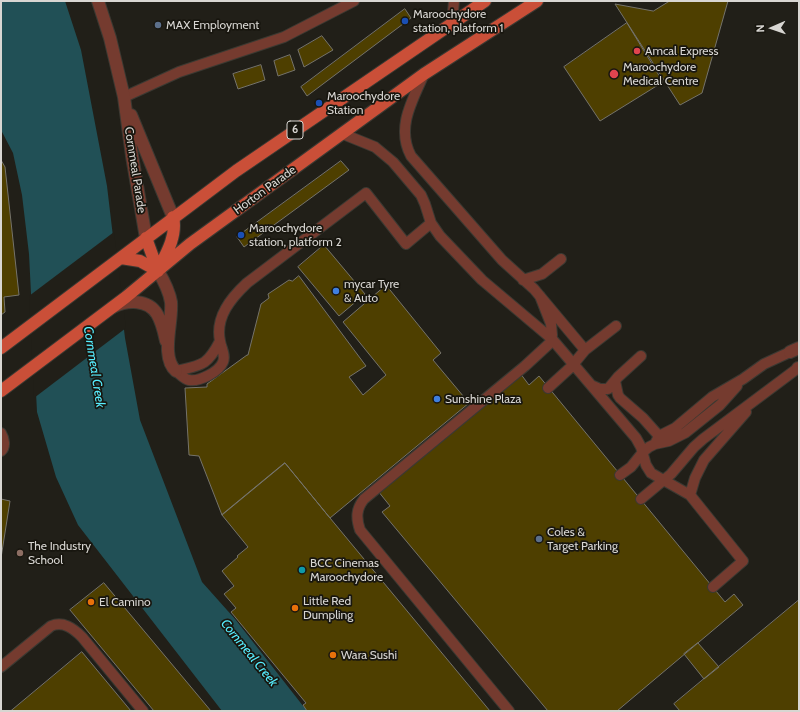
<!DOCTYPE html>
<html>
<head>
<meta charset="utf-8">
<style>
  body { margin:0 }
  #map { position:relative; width:800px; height:712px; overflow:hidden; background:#211f18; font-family:Cabin,sans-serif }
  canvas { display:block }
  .frame { position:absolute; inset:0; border:2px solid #d8d6d2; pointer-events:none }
  .north { position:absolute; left:752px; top:8px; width:40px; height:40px; -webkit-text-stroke:3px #18160f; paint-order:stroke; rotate:268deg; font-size:11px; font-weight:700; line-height:16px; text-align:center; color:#d8d6d2 }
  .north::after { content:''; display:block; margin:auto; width:14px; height:18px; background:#d8d6d2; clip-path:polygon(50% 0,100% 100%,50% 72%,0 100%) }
</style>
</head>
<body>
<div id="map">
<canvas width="800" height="712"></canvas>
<div class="frame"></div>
<div class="north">N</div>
</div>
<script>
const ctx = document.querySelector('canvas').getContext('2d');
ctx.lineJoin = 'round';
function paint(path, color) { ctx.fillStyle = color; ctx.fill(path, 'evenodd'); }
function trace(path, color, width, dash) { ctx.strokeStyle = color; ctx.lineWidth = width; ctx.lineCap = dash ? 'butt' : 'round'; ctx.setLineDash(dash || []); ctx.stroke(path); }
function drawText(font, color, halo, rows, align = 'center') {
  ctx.font = font + ' Cabin,sans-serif'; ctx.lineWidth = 3.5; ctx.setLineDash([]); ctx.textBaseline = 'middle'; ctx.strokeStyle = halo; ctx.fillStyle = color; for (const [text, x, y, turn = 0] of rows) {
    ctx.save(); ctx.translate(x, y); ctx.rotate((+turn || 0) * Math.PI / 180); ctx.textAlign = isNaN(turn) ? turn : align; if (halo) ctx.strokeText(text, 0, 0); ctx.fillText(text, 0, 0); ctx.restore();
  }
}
const water = new Path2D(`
  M1 1H65L81 50 107 186 125 338 140 420 202 582 235 619 307 711H222L78 525 56 477 37 412 29 254 22 195 13 153 1 130Z`);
const pier = new Path2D(`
  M114 232 126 328 34 398 29 296Z`);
const building = new Path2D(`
  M670 1H728L702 93 680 105 615 4 653 11Z
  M405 9 411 18 307 96 301 87Z
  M627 23 663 82 600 121 564 67Z
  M322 36 333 50 304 67 298 50Z
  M290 55 295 70 278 76 274 61Z
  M261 65 265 80 238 89 233 74Z
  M1 160 5 167 19 295 4 297 5 312 1 315Z
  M341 161 349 170 244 247 237 237Z
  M324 245 365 294 339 316 298 267Z
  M299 276 366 366 349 377 363 395 386 375 343 322 386 285 441 353 433 360 469 403 330 518 285 463 222 515 199 456 189 455 185 388 207 387V384L247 355H248L261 304 269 298 268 294 289 280 292 281Z
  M520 373 529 385 539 376 725 602 734 594 743 605 617 711H548L382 512 390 506 378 491Z
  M285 463 330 518 490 711H307L303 705 306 703 231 612 236 608 224 594 234 586 222 571 238 557 237 556 248 547 222 515Z
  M1 499 10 501 1 558Z
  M104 583 211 711H154L70 610Z
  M799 600V711H680L674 704Z
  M698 643 719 667 704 679 684 654Z
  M82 652 131 711H11Z`);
const service = new Path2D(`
  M452 23 454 1
  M424 74C412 101 396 128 411 156L502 260 534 289 585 350
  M124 97 179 72 284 37 354 1
  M343 134 375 147 393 162 421 195 425 204 431 223 440 236 482 280 552 339 636 438 641 447 646 465 651 473 690 495 743 561 713 587
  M523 280 542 274 561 259
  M176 371C180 374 184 379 189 380 199 382 219 372 223 362 226 355 221 348 220 341 215 317 231 298 247 283L366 193 406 244 431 223
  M176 371C202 365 207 366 220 341
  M615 381 618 395 620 398 643 418 659 436
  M591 385 600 389H608L618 377 641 356
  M548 388 571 367 585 350 616 326
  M1 433C4 438 6 447 1 451
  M655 444 659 436 675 428 712 397 743 379 764 364 790 352
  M620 475 631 467 643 452 649 447 655 444 669 441 685 433 720 405 737 386
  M690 495 695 478 704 460 746 412
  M641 499 671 474 694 447 703 439 798 368
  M1 667 51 626C63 621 73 628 82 637L143 711
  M509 711 360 530C356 518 356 509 364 499L525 366 551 342 552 335 551 324 540 296`);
const minor = new Path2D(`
  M98 1 110 38 124 97 132 156 146 238
  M131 115 173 217
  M158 271C164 281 169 290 171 302 173 322 160 357 176 371
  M113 307C127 300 148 299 157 314 162 322 164 332 166 341
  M790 352 799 348
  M798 368H799`);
const primary = new Path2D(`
  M146 238 158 271
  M121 258 140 261 158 271
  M160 266C168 251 177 234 173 217
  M1 348 236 171 485 1
  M1 391 126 297 190 244 424 74 537 1`);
const markers = [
  [405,21,4,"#1a4fb4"],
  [158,25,4,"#5c6f8a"],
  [637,51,4,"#e0444e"],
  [614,74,5,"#e0444e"],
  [319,103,4,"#1a4fb4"],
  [241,235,4,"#1a4fb4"],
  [336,291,4,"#3f7fe0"],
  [437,399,4,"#3f7fe0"],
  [539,539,4,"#5c6f8a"],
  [20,553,4,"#8d6e63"],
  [302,570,4,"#0f9aa8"],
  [91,602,4,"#e8710a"],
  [295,608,4,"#e8710a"],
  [333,655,4,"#e8710a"]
];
const shields = [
  [295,130,16]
];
const shieldNames = [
  ["6",295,130]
];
const poiNames = [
  ["Maroochydore",413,14],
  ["station, platform 1",413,28],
  ["MAX Employment",166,25],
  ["Amcal Express",645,51],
  ["Maroochydore",623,67],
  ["Medical Centre",623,81],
  ["Maroochydore",327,96],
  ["Station",327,110],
  ["Maroochydore",249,228],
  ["station, platform 2",249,242],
  ["mycar Tyre",344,284],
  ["& Auto",344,298],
  ["Sunshine Plaza",445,399],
  ["Coles &",547,532],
  ["Target Parking",547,546],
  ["The Industry",28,546],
  ["School",28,560],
  ["BCC Cinemas",310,563],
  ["Maroochydore",310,577],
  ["Little Red",303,601],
  ["Dumpling",303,615],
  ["El Camino",99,602],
  ["Wara Sushi",341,655]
];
const streetNames = [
  ["Cornmeal Parade",135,170,81],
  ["Horton Parade",265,190,-36]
];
const waterNames = [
  ["Cornmeal Creek",94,367,81],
  ["Cornmeal Creek",249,653,51]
];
paint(water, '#215056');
paint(pier, '#211f18');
paint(building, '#4e3f00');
trace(building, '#75736b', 1);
trace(service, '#3b3932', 12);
trace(minor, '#3b3932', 14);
trace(primary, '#3b3932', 14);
trace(service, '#753b2f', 10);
trace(minor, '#753b2f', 12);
trace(primary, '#ca4f38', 12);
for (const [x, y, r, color] of markers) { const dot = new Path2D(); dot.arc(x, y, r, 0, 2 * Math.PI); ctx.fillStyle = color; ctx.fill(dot); trace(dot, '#18160f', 1.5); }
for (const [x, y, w] of shields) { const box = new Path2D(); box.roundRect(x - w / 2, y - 9, w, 18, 3); ctx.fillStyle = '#18160f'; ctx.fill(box); trace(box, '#d8d6d2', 1); }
drawText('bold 11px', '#d8d6d2', null, shieldNames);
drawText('12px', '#d8d6d2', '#18160f', poiNames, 'left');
drawText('12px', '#d8d6d2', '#18160f', streetNames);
drawText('italic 13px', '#56eeff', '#18160f', waterNames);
</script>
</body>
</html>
